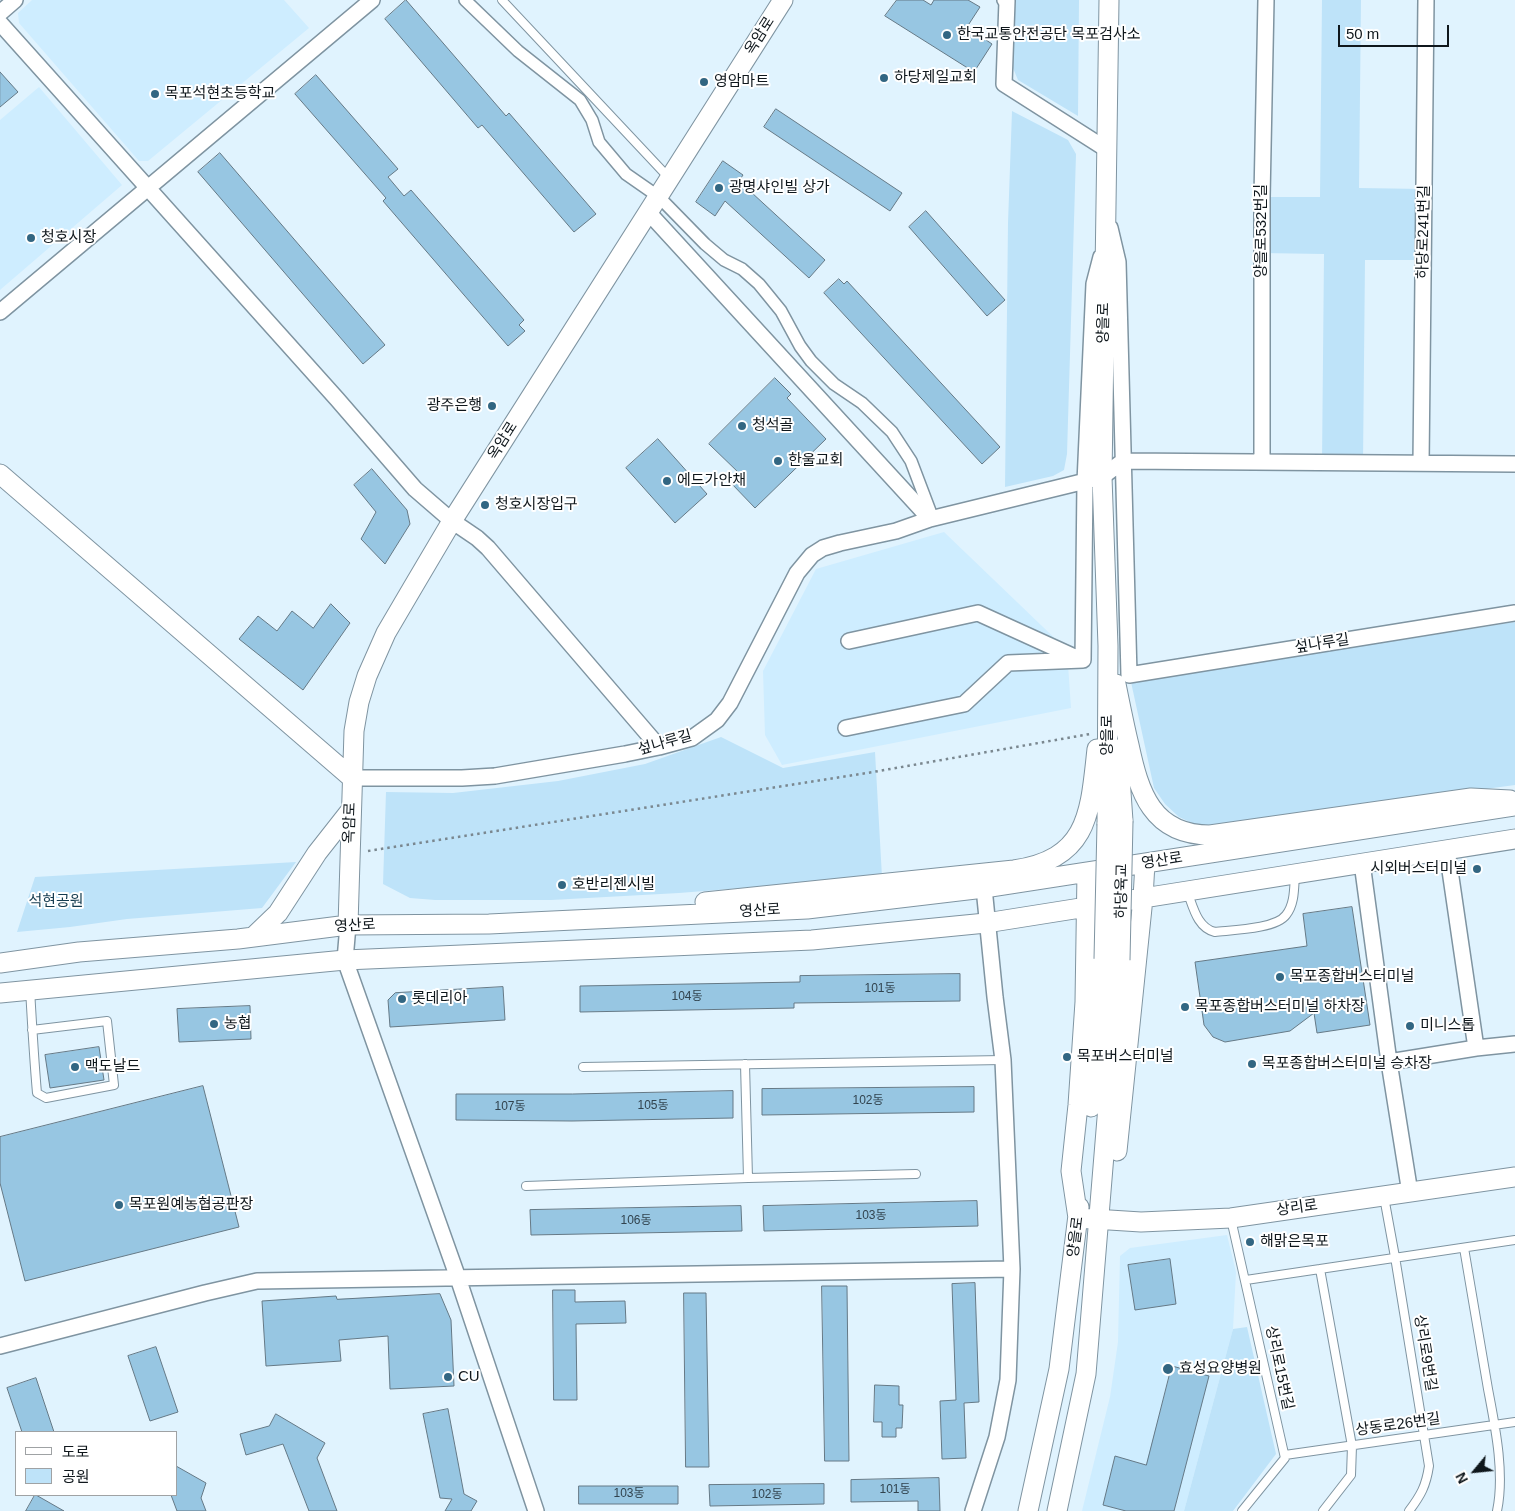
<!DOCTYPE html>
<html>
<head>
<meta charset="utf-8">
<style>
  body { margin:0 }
  #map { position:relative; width:1515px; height:1511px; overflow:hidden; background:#e0f3fe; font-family:Arial,"Noto Sans KR",sans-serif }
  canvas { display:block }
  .legend { position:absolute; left:15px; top:1431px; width:162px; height:65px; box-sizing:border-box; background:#fff; border:1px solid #9fa2a4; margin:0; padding:6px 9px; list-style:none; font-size:15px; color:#0f171c }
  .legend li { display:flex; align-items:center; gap:10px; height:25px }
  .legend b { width:25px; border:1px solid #9fa2a4 }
  .north { position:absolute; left:1450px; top:1446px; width:50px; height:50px; -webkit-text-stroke:4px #fff; paint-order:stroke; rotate:242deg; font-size:14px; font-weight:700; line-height:20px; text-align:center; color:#0f171c }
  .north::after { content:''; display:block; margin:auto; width:18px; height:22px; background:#0f171c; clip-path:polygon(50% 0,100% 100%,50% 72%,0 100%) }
  .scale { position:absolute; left:1338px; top:25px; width:111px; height:22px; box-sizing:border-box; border:2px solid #0f171c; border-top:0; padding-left:6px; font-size:15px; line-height:18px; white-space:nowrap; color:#0f171c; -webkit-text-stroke:4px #fff; paint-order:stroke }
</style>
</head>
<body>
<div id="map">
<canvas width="1515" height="1511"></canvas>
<ul class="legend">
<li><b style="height:6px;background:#fff"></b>도로</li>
<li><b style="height:14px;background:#bee3f9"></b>공원</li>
</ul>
<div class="north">N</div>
<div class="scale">50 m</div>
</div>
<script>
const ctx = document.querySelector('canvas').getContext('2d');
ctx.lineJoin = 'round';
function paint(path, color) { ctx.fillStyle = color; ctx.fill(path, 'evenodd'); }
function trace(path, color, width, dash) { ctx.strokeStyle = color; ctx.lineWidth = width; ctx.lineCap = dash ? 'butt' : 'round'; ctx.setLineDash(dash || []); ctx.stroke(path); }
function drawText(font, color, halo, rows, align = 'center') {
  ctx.font = font + ' Arial,"Noto Sans KR",sans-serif'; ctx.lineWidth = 4; ctx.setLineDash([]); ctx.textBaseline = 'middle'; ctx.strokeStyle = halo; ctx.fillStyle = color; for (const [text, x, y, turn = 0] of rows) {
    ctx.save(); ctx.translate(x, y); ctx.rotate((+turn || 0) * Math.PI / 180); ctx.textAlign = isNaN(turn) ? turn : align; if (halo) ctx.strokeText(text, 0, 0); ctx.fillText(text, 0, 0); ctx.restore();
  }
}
const built = new Path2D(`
  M32 0H284L309 28 148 161H139L19 23 18 13Z
  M39 87 122 185 0 290V120Z
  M944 532 1067 650 1071 708 782 765 765 735 763 671 816 569Z
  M1227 1235 1236 1272 1233 1329 1184 1511H1082L1110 1397 1118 1342 1120 1256 1130 1248Z`);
const green = new Path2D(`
  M1014 0H1079L1078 116 1018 80 1013 68Z
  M1322 0H1361L1359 188 1424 189V260H1365L1363 463H1322L1324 254 1261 253 1262 197H1320Z
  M1012 111 1068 140 1076 154 1067 454 1064 470 1053 476 1005 487 1008 223Z
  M1515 622V785L1212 826 1194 824 1179 817 1165 804 1154 788 1131 682Z
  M721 737 783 768 875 752 882 877 679 893 551 900H435L410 898 383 884 386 792 453 793 558 781 645 764Z
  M296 862 262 908 127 919 70 927 17 932 35 877Z
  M1247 1327 1276 1454 1233 1511H1184L1233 1329Z`);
const building = new Path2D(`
  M406 0 506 116 509 113 596 214 574 232 482 125 478 128 385 19Z
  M897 0H923L931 5 934 0H968L980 7 967 27 992 44 974 72 885 16Z
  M0 72 18 92 0 107Z
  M316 75 398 169 388 177 404 196 411 190 524 320 519 325 525 331 508 346 383 201 386 198 295 94Z
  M776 109 902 193 890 211 764 127Z
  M220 153 385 345 363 364 198 172Z
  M723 161 743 175 739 181 825 260 809 278 725 201 715 216 696 202Z
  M926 211 1005 300 987 316 909 227Z
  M839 279 844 284 847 281 1000 447 982 464 824 293Z
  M775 378 791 394 787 398 826 439 755 508 731 483 740 474 709 444Z
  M658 439 707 494 675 523 626 468Z
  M372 469 407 510 410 524 385 564 361 539 376 512 354 485Z
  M331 604 350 623 303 690 239 639 258 616 277 631 292 611 313 628Z
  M1352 907 1370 1025 1317 1033 1314 1013 1290 1031 1225 1042 1213 1037 1204 1025 1195 962 1307 946 1303 914Z
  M960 974V1001L794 1003V1008L580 1012V986L800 982V976Z
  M503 987 505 1020 390 1027 388 1000 395 993Z
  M250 1006 251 1039 179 1042 177 1009Z
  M99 1047 104 1080 50 1088 45 1055Z
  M203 1086 239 1227 25 1281 0 1183V1137Z
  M974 1087V1112L762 1115V1089Z
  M733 1091V1118L572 1121 456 1120V1094H572Z
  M977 1201 978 1226 764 1231 763 1206Z
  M741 1206 742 1231 531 1235 530 1210Z
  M1170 1259 1176 1304 1135 1310 1128 1265Z
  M975 1283 979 1402 964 1403 966 1458 942 1459 940 1401 956 1400 952 1284Z
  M822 1286H847L849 1461H825Z
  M553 1290H575V1302L625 1301 626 1323 576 1324 577 1400H554Z
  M684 1293H706L709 1467H686Z
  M440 1294 451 1320 454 1386 390 1389 388 1336 339 1340 341 1361 266 1366 262 1301 336 1296 337 1299Z
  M156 1347 178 1412 150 1421 128 1356Z
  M1172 1366 1209 1376 1174 1511H1126L1103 1505 1115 1456 1146 1465Z
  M36 1378 54 1432H22L7 1388Z
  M875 1385 899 1386V1405H903L902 1428H896V1437H882V1422H874Z
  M448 1409 464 1494 477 1501 471 1511H445L452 1499 440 1498 423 1414Z
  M276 1414 325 1443 317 1458 337 1511H309L283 1444 246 1455 240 1434 269 1426Z
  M176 1466 206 1483 201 1498 206 1511H177L171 1495H176Z
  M939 1478 940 1511H918V1501L851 1502V1480Z
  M824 1484V1504L710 1506 709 1485Z
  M579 1486H678V1504H579Z
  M35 1495H36L64 1511H26Z`);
const path = new Path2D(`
  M368 851 873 772 1090 734`);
const service = new Path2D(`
  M502 0 670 179
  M1187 891C1193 906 1197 928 1215 932 1232 930 1276 929 1286 915 1295 904 1294 887 1295 874
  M30 989C32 1024 34 1059 37 1093L46 1098 114 1085 107 1021 32 1030
  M745 1064 748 1178
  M583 1067 1003 1060
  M526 1186 748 1178 916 1174
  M1384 1197 1395 1257 1429 1466C1426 1486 1421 1495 1409 1511
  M1231 1219 1285 1458 1242 1511
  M1464 1248C1472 1295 1480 1342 1488 1389 1495 1426 1505 1473 1497 1511
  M1320 1269 1352 1446 1351 1475 1323 1511
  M1246 1280 1515 1240
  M1285 1455 1515 1422`);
const pedestrian = new Path2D(`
  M465 0 518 51 580 100 592 120 599 142 626 174 659 197 705 244 724 260 742 269 759 284 781 311 800 346 811 361 834 384 862 403 892 432 911 461 933 519`);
const minor = new Path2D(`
  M1005 0 1007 1 1004 84 1106 149
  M0 13 15 0
  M0 23 337 399 415 489 452 521 477 538 488 548 659 747
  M649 213 930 519
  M1110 228 1118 262 1129 675 1515 613
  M0 312 372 0
  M1262 462V197L1266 0
  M1421 463 1426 0
  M849 641 978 613 1079 659
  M1083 660 1085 482 1094 284 1101 257
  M846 728 964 704 1008 663 1083 660
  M352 778H462L495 776 625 754 659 747 692 738 717 720 730 703 797 573 812 555 823 548 840 543 896 531 930 519 1102 477 1123 461 1515 464
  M1447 850 1476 1048
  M1362 863 1389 1062 1410 1193
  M348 925 345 960 458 1278 536 1511
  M1389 1062 1476 1048 1515 1044
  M0 1346 205 1293 257 1281 1012 1269
  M973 1511 997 1437 1008 1380 1012 1269 1003 1060 995 997 984 888`);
const tertiary = new Path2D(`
  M0 474 352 778
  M1116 684C1120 704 1124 724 1129 745 1139 792 1152 835 1210 835L1471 798 1510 800
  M1118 749 1123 821
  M1107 824 1108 646 1102 477 1109 0
  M1087 872 1085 1002 1078 1105 1071 1171 1078 1218 1141 1222 1231 1218 1515 1177
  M705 902 1014 870C1089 859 1090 813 1097 749
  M348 925 354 731 359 702 367 676 386 633 413 587 452 521 783 0
  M253 937 278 913 317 853 350 811
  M0 963 79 952 238 939 348 925 489 924 807 909 984 888 1515 806
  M0 993 345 960 812 940 986 923 1515 839
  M1091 1107 1104 959
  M1117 1151 1143 898 1145 863
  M1028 1511 1059 1369 1079 1207
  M1057 1511 1086 1374 1120 960`);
const tertiaryBridge = new Path2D(`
  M1104 959 1107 824
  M1120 960 1123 821`);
const markers = [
  [947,35,5,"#326682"],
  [884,78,5,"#326682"],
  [704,82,5,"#326682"],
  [155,94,5,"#326682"],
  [719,188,5,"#326682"],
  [31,238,5,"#326682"],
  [492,406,5,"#326682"],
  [742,426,5,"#326682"],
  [778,461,5,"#326682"],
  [667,481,5,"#326682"],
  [485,505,5,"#326682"],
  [1477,869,5,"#326682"],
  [562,885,5,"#326682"],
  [1280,977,5,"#326682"],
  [402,999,5,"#326682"],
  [1185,1007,5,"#326682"],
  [214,1024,5,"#326682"],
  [1410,1026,5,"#326682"],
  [1067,1057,5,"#326682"],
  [1252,1064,5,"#326682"],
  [75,1067,5,"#326682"],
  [119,1205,5,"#326682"],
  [1250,1242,5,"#326682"],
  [1168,1369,6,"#326682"],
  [448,1377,5,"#326682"]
];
const numberNames = [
  ["101동",880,989],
  ["104동",687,997],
  ["102동",868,1101],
  ["105동",653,1106],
  ["107동",510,1107],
  ["103동",871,1216],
  ["106동",636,1221],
  ["101동",895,1490],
  ["103동",629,1494],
  ["102동",767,1495]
];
const poiNames = [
  ["한국교통안전공단 목포검사소",957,35],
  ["하당제일교회",894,78],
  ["영암마트",714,82],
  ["목포석현초등학교",165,94],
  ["광명샤인빌 상가",729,188],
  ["청호시장",41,238],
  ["광주은행",482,406,"right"],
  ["청석골",752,426],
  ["한울교회",788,461],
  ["에드가안채",677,481],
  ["청호시장입구",495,505],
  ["시외버스터미널",1467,869,"right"],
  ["호반리젠시빌",572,885],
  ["목포종합버스터미널",1290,977],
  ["롯데리아",412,999],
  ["목포종합버스터미널 하차장",1195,1007],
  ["농협",224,1024],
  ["미니스톱",1420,1026],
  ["목포버스터미널",1077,1057],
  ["목포종합버스터미널 승차장",1262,1064],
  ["맥도날드",85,1067],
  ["목포원예농협공판장",129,1205],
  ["해맑은목포",1260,1242],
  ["효성요양병원",1179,1369],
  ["CU",458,1377]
];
const streetNames = [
  ["옥암로",760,36,-58],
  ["양을로532번길",1262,231,-90],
  ["하당로241번길",1424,232,-89],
  ["양을로",1104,323,-89],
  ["옥암로",503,441,-58],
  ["섶나루길",1322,644,-9],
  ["양을로",1108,735,-90],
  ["섶나루길",665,743,-16],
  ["옥암로",350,823,-88],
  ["영산로",1162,861,-9],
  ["하당육교",1122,891,-89],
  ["영산로",760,911,-3],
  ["영산로",355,926,-3],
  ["상리로",1297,1208,-8],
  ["양을로",1076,1237,-83],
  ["상리로9번길",1425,1353,81],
  ["상리로15번길",1279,1368,78],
  ["상동로26번길",1398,1425,-8]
];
const parkNames = [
  ["석현공원",56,902]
];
paint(built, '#ceedff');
paint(green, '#bee3f9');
paint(building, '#97c6e2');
trace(building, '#657986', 1);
trace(service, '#7f94a1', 10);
trace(pedestrian, '#7f94a1', 14);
trace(minor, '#7f94a1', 18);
trace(tertiary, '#7f94a1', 21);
trace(path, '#7a878f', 2.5, [2.5, 4]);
trace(service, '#fff', 8);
trace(pedestrian, '#fff', 11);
trace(minor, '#fff', 15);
trace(tertiary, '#fff', 19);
trace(tertiaryBridge, '#7f94a1', 21, []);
trace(tertiaryBridge, '#fff', 19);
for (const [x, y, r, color] of markers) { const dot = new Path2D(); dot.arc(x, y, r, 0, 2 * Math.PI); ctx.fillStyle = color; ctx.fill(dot); trace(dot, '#fff', 2); }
drawText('12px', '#31434e', null, numberNames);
drawText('15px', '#0f171c', '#fff', poiNames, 'left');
drawText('15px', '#0f171c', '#fff', streetNames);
drawText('15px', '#143b4f', '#fff', parkNames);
</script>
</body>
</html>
